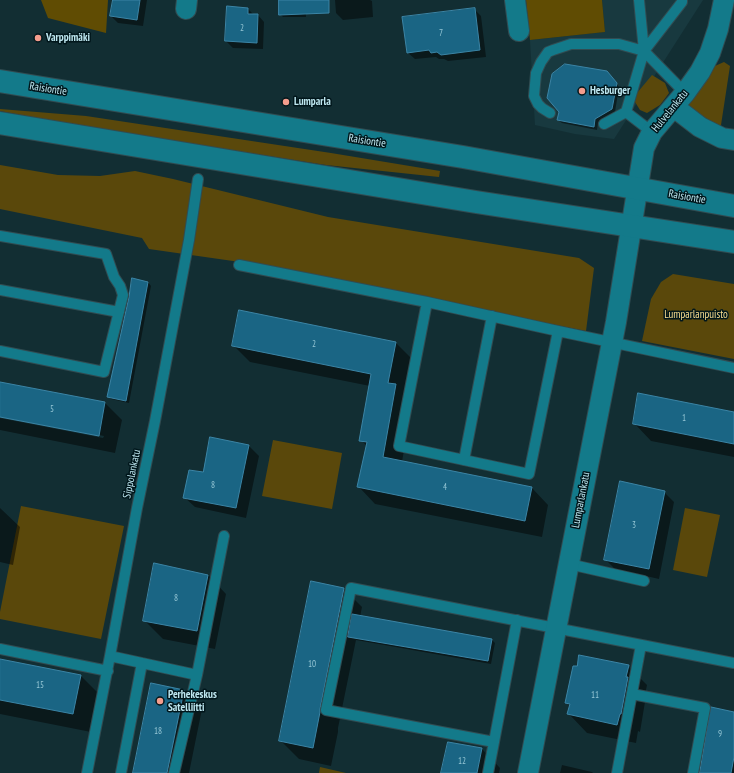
<!DOCTYPE html>
<html>
<head>
<meta charset="utf-8">
<style>
  body { margin:0 }
  canvas { display:block; background:#122e33 }
</style>
</head>
<body>
<canvas width="734" height="773"></canvas>
<script>
const ctx = document.querySelector('canvas').getContext('2d');
ctx.lineJoin = 'round';
function paint(path, color) { ctx.fillStyle = color; ctx.fill(path, 'evenodd'); }
function trace(path, color, width, dash) { ctx.strokeStyle = color; ctx.lineWidth = width; ctx.lineCap = dash ? 'butt' : 'round'; ctx.setLineDash(dash || []); ctx.stroke(path); }
function drawText(font, color, halo, rows, align = 'center') {
  ctx.font = font + ' "PT Sans Narrow",sans-serif'; ctx.lineWidth = 3; ctx.setLineDash([]); ctx.textBaseline = 'middle'; ctx.strokeStyle = halo; ctx.fillStyle = color; for (const [text, x, y, turn = 0] of rows) {
    ctx.save(); ctx.translate(x, y); ctx.rotate((+turn || 0) * Math.PI / 180); ctx.textAlign = isNaN(turn) ? turn : align; if (halo) ctx.strokeText(text, 0, 0); ctx.fillText(text, 0, 0); ctx.restore();
  }
}
const built = new Path2D(`
  M602 0H703L614 139 575 134 535 125 530 40 605 32Z`);
const green = new Path2D(`
  M724 62 730 66 721 125 715 129 689 113 688 105 715 66Z
  M652 75 665 83 669 93 660 105 647 113 640 110 635 102 637 93Z
  M0 109 86 116 331 153 440 171 439 177 326 165 84 127 0 111Z
  M0 165 58 175 100 176 135 171 173 179 328 217 579 258 594 268 586 331 233 261 149 249 142 238 0 209Z
  M673 274 734 284V359L642 341 651 299 661 282Z
  M273 440 342 453 332 509 262 496Z
  M21 506 124 526 101 639 0 619V612Z
  M685 508 720 515 707 577 673 570Z
  M320 767 346 773H319Z`);
const forest = new Path2D(`
  M41 0H108L106 33 48 18Z
  M526 0H602L605 32 530 40Z`);
const shadow = new Path2D(`
  M114 0H147L143 26 118 23 111 16Z
  M280 0H305L306 17H283L280 14Z
  M335 0H370L372 1 373 17 343 20 336 13Z
  M248 9 254 15H258L264 22 263 49 233 48 226 41Z
  M474 9 481 16 486 57 448 61 444 59H439L436 57 415 59 408 53Z
  M610 76 619 87 615 112 598 122 597 130 562 123 558 120Z
  M148 282 151 286 129 403 111 399 108 396Z
  M240 311 396 343 413 360 412 402 402 462 532 488 548 505 542 537 375 504 359 487 367 446 361 440 370 386 250 362 233 345Z
  M0 383 105 403 122 420 115 453 0 430V418L103 438 104 436 0 416Z
  M734 413V457L651 441 634 423Z
  M249 446 259 456 246 518 195 507 184 497 204 474Z
  M664 492 674 502 659 579 615 569 605 559Z
  M0 508 20 527 13 565 0 562Z
  M155 565 208 575 226 594 215 649 163 639 144 620Z
  M311 583 344 589 362 607 360 617 492 640 495 643 491 664 356 640 338 728V732L331 766 299 759 280 740Z
  M0 660 81 676 99 694 91 732 0 714Z
  M628 666 647 685 645 695 646 696 640 732 638 731 636 743 587 733 569 714 570 706 566 702Z
  M183 690 202 709 189 773H134Z
  M734 713V773H701Z
  M448 743 482 749 500 768 499 773H442Z
  M562 765 592 772 593 773H560Z`);
const building = new Path2D(`
  M113 0H140L137 20 110 16Z
  M279 0H329V13L279 15Z
  M227 6 248 8V14H258L257 43 225 41Z
  M475 8 480 50 441 55 437 52 431 53 429 50 407 53 402 17Z
  M565 64 607 71 617 83 612 109 595 119 594 127 557 120 559 112 547 98 552 74Z
  M132 278 148 282 126 401 107 397 129 297Z
  M239 310 396 342 388 383 396 384 383 457 532 487 525 521 357 487 367 442 359 441 371 374 232 346Z
  M0 382 105 402 99 436 0 417Z
  M638 393 734 412V444L633 424Z
  M210 437 249 445 236 508 183 498 189 470 203 472Z
  M620 481 665 491 649 569 604 560Z
  M154 563 208 575 197 631 143 621Z
  M311 581 344 588 320 709V712L313 748 279 741Z
  M352 614 492 639 488 661 348 637Z
  M579 655 629 665 626 677H628L621 714H620L617 725 567 714 570 704 565 703 573 666H577Z
  M0 659 81 675 73 714 0 700Z
  M151 683 184 690 167 773H133Z
  M711 707 734 712V757L731 773H700Z
  M448 742 482 748 477 773H441Z`);
const service = new Path2D(`
  M639 0 644 51 626 112 652 132
  M682 0V2L644 51 685 93
  M550 113 542 108 538 104 534 96 536 73 541 62 548 52 553 50 571 44H619L644 51
  M604 124 626 112
  M0 236 106 254 114 277 120 286 123 295 104 372 0 351
  M239 265 427 302 558 331 734 368
  M0 290 119 312
  M427 302 399 446 529 474 558 331
  M464 460 492 316
  M569 564 644 581
  M517 620 494 742 326 710 351 588C479 613 606 638 734 663
  M0 649 108 671
  M110 656 142 663 121 773
  M142 663 197 675 224 536
  M632 694 705 708 693 773
  M87 773 110 656 137 508 155 421 189 240 198 179
  M174 773 197 675
  M488 773 494 742
  M617 773 641 645`);
const minor = new Path2D(`
  M515 0 519 31
  M186 9 187 0
  M674 107 700 127 722 138 734 140
  M528 773 616 322 644 148 652 132 685 93 700 72 710 53 718 29 724 0`);
const secondary = new Path2D(`
  M0 81 463 157 734 206
  M0 123 476 202 734 242`);
const markers = [
  [38,38,4,"#f49d8d"],
  [582,91,4,"#f49d8d"],
  [286,102,4,"#f49d8d"],
  [160,701,4,"#f49d8d"]
];
const numberNames = [
  ["2",242,28],
  ["7",441,33],
  ["2",314,344],
  ["5",52,409],
  ["1",684,418],
  ["8",213,485],
  ["4",445,487],
  ["3",634,525],
  ["8",176,598],
  ["10",312,664],
  ["15",40,685],
  ["11",595,695],
  ["18",158,731],
  ["9",720,734],
  ["12",462,761]
];
const poiNames = [
  ["Varppimäki",46,38],
  ["Hesburger",590,91],
  ["Lumparla",294,102],
  ["Perhekeskus",168,695],
  ["Satelliitti",168,708]
];
const streetNames = [
  ["Raisiontie",48,89,9],
  ["Hulvelankatu",670,111,-51],
  ["Raisiontie",367,141,9],
  ["Raisiontie",687,197,10],
  ["Sippolankatu",132,474,-78],
  ["Lumparlankatu",581,500,-79]
];
const parkNames = [
  ["Lumparlanpuisto",696,315]
];
paint(built, '#18393f');
paint(green, '#5a480b');
paint(forest, '#604c03');
paint(shadow, '#0007');
paint(building, '#1a6584');
trace(building, '#3b84a5', 1);
trace(service, '#314c52', 12);
trace(minor, '#314c52', 22);
trace(secondary, '#314c52', 24);
trace(service, '#137a8a', 10);
trace(minor, '#137a8a', 20);
trace(secondary, '#137a8a', 22);
for (const [x, y, r, color] of markers) { const dot = new Path2D(); dot.arc(x, y, r, 0, 2 * Math.PI); ctx.fillStyle = color; ctx.fill(dot); trace(dot, '#00161b', 1.5); }
drawText('9px', '#95c6d5', null, numberNames);
drawText('bold 11px', '#bee7f0', '#00161b', poiNames, 'left');
drawText('11px', '#bee7f0', '#00161b', streetNames);
drawText('11px', '#fbdf8f', '#00161b', parkNames);
</script>
</body>
</html>
